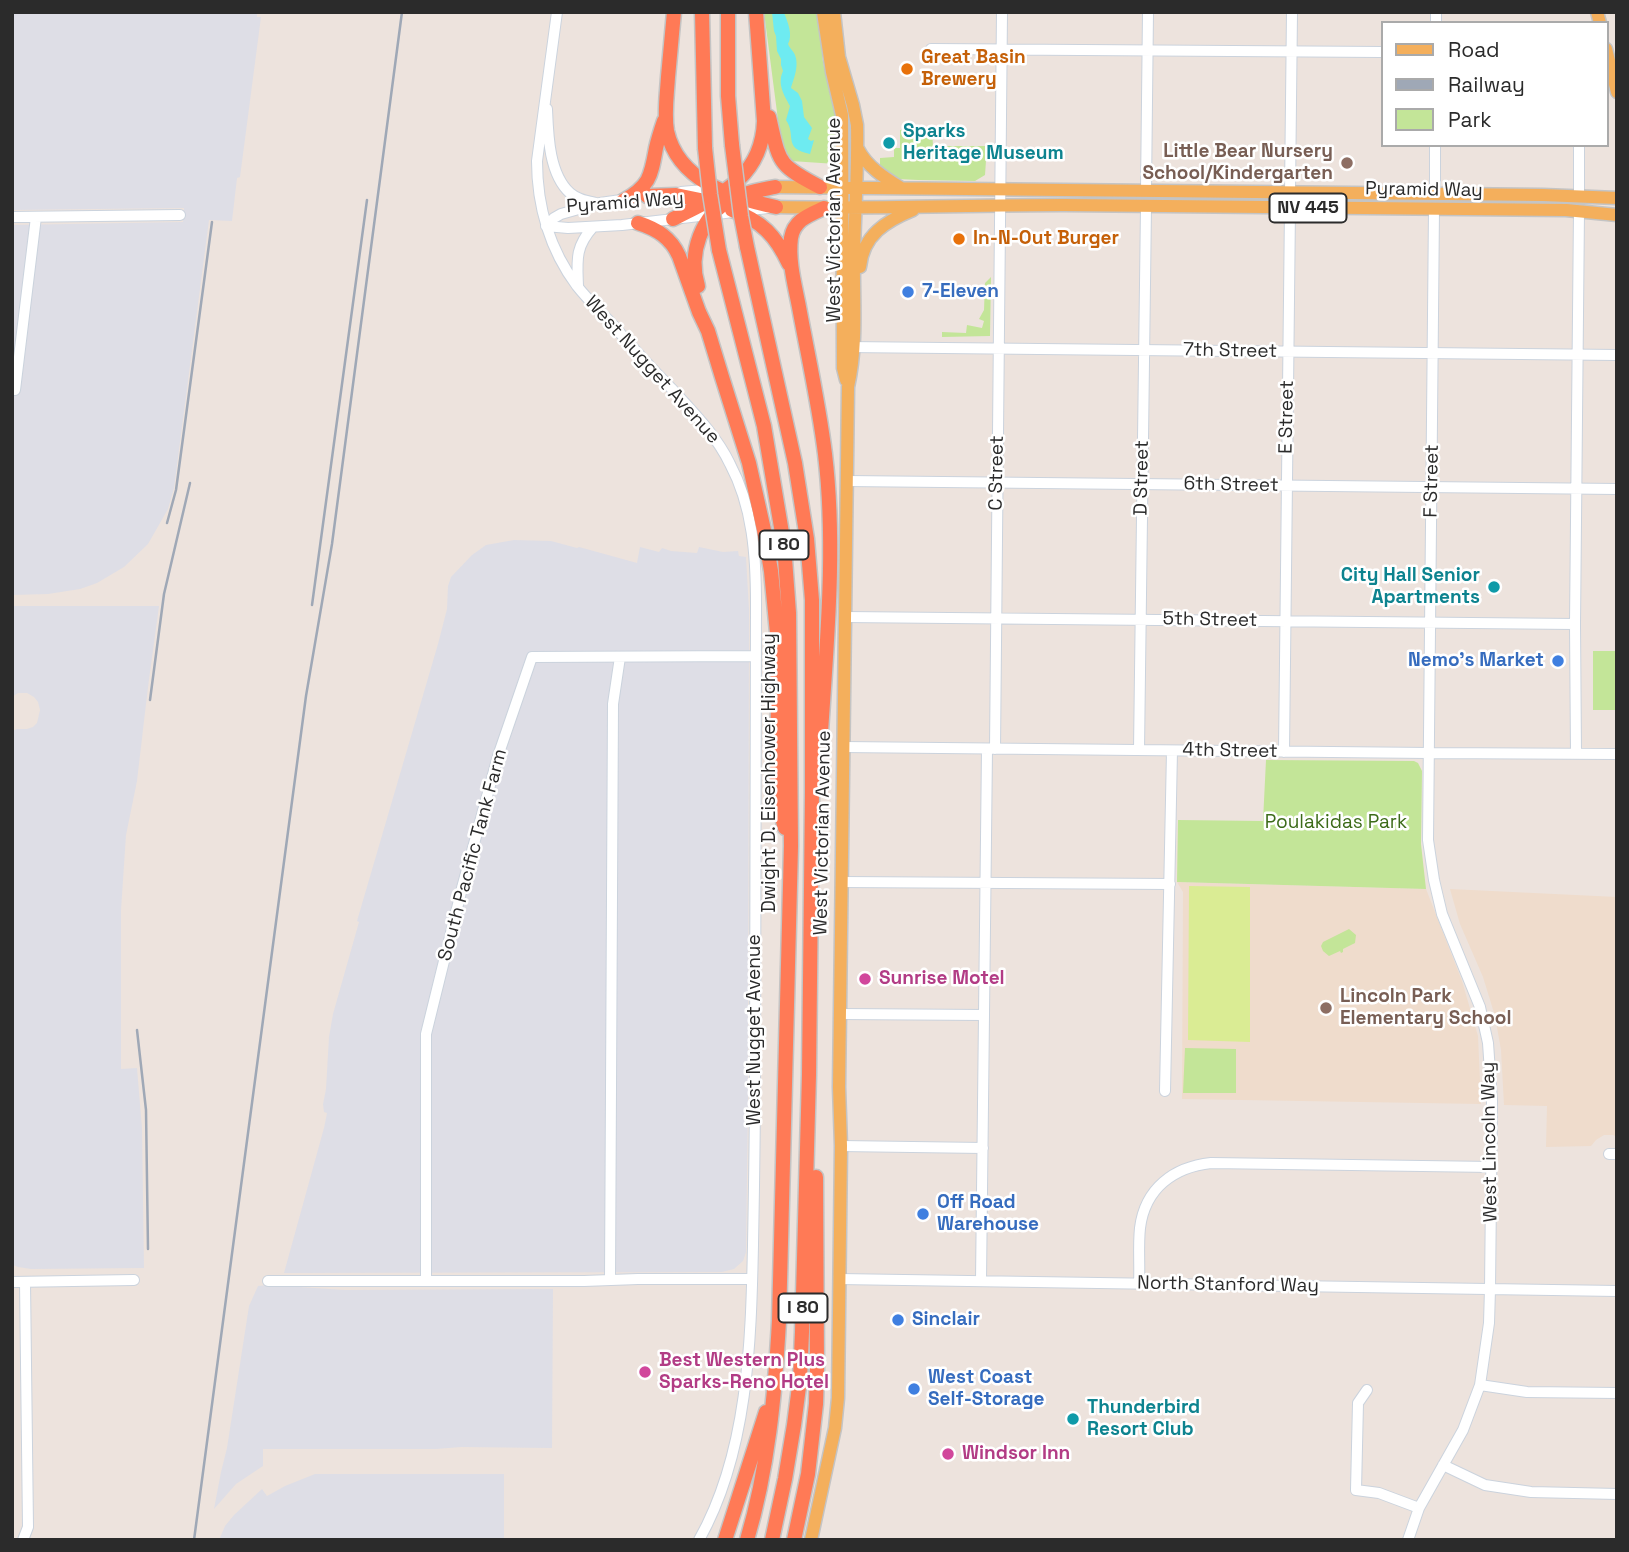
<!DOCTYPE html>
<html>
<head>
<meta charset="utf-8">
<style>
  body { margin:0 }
  #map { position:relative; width:1629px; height:1552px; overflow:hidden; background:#ede3dd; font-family:"Space Grotesk",sans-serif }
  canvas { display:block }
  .frame { position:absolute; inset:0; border:14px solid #2b2b2b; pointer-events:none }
  .legend { position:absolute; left:1381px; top:21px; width:228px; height:126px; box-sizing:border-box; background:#fff; border:2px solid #aaa; margin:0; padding:9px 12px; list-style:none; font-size:21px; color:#2b2b2b }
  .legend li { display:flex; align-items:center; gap:14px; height:35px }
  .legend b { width:35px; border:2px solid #aaa }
</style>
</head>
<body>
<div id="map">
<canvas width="1629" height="1552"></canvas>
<div class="frame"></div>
<ul class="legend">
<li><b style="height:9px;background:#f4af5c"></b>Road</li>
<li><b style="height:9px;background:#9fa8b6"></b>Railway</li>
<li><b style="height:19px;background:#c3e598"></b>Park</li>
</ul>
</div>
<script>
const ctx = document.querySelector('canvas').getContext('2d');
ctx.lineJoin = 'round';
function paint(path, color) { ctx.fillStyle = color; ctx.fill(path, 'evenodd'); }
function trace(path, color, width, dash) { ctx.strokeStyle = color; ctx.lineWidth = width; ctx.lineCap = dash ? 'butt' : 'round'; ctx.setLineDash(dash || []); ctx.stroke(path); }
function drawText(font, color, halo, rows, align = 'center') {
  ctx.font = font + ' "Space Grotesk",sans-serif'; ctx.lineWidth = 5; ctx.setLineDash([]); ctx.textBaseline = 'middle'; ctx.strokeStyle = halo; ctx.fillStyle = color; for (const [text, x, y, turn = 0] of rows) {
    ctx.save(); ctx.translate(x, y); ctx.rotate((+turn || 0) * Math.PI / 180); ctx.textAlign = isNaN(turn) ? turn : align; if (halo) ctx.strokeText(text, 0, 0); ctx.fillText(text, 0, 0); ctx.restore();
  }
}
const industrial = new Path2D(`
  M12 12H257V17H261L240 177 237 178 232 221 209 220 174 488 168 509 148 544 124 567 97 583 80 589 48 594 12 595V225L183 222 184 208 12 210Z
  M514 540 551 541 577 548 579 547 637 563 640 547 659 552 662 548 671 551 697 553 699 547 723 552 738 551 739 556 746 557 749 610 748 1102 746 1252 743 1261 734 1269 722 1272 284 1273 324 1128 327 1113 324 1112 323 1104 326 1089 329 1037 333 1014 359 922 357 921 438 644 447 609 448 586 451 577 472 555 486 545Z
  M12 606H159L148 687 137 781 126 835 121 910V1069L137 1068 142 1128 144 1268 31 1269 18 1267 13 1265 12 1262V731L17 729H27L33 727 37 723 40 710 38 702 34 697 27 693H18L12 697Z
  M268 1285 345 1290 553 1289 552 1448 461 1447 436 1449H263V1466L236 1484 214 1509 221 1472 227 1448 249 1306 258 1286Z
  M315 1474H504V1540H219L225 1526 234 1515 262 1489 267 1496 285 1486Z`);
const education = new Path2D(`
  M1177 882 1426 889 1462 981 1478 1036 1481 1104 1182 1099 1183 892Z
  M1450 889 1617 897V1137L1613 1135H1604L1596 1140 1591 1146 1546 1147 1547 1106 1504 1105 1501 1050 1495 1016 1483 977 1460 924Z`);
const green = new Path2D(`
  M764 12H821C822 31 820 48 824 67 834 80 826 99 838 114L836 164 791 161 787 159 781 143Z
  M932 129 933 146H987L985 175 975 181 918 180 898 179 887 174 880 169V158L894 157V148H900V130Z
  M991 277 990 336 942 337V332L966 333 967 325 982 328 984 321 979 319 984 310 985 283Z
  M1593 651H1617V710H1593Z
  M1266 760 1414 761 1418 763 1422 771 1421 844 1426 889 1177 882 1178 820 1263 821Z
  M1349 929 1356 935 1355 943 1343 949V952L1341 953 1340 951 1329 956 1323 951 1321 946 1323 942Z
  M1185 1048 1236 1049V1093H1183Z`);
const pitch = new Path2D(`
  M1189 886 1250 887V1042L1188 1040Z`);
const water = new Path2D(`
  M772 12 784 13C788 22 793 35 788 44 789 47 792 50 794 53 800 64 794 78 791 88L798 93 802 101 804 117 812 128 808 139 811 141 814 140 810 154C782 148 797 136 786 120L790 106C784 95 777 84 783 71L781 65V59L777 51 776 36 774 31Z`);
const minor = new Path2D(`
  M557 12 537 161C537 206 550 250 577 286 588 300 601 312 613 325 632 347 651 368 671 388 693 412 716 435 730 464 753 507 756 556 756 604 756 763 756 922 755 1081 755 1136 754 1191 753 1245 751 1343 748 1453 699 1540
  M1436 23V12
  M931 49 1382 52
  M547 109C548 135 549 174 570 193 578 200 587 201 596 203
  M1146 190 1148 12
  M681 192 715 189
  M1290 192 1292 12
  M1435 193V145
  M1579 195V145
  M12 217 180 215
  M546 226 554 218 561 214 600 203 628 199
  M546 226 568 228 622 225 768 208
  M578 286C577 260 575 247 593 227
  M847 347 1617 355
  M15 390 36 217
  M846 481 1617 489
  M845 617 1575 624
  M843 747 1429 753 1617 754
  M995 749 1002 12
  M1139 750 1146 206
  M1284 752 1290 208
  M1576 754 1575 624 1579 211
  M841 882 1170 884
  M840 1014 984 1015
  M1165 1091 1172 751
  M841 1146 983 1148
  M1609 1154H1617
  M839 1279 1617 1291
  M610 1280 613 704 620 657
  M268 1281H584L638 1279H752
  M426 1281V1034L463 884 498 756 532 657 756 656
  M981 1281 987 749
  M12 1282 134 1280
  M1139 1284C1140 1265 1138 1246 1140 1228 1145 1188 1174 1167 1211 1163L1492 1167
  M1480 1385 1527 1392 1617 1393
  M1367 1390 1358 1403 1356 1490 1379 1493 1419 1508
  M1443 1465 1485 1485 1531 1492 1617 1494
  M23 1540 28 1527 25 1282
  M1408 1540 1419 1508 1463 1430 1480 1385 1489 1323 1490 1289 1492 1101 1488 1043 1480 1007 1442 914 1434 880 1428 840 1434 209`);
const major = new Path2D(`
  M823 12 832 72 842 115 843 368 846 380
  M1597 12 1600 23
  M1606 49 1617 92
  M858 149C867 167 885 178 901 188
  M775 187 1543 195 1617 198
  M776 207C872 209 968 205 1064 205L1566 210 1617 215
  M860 267C863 235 886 221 913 210
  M811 1540 835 1428 838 1398 841 1146 839 1087 848 387C858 342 853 298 854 253 855 210 858 167 857 125L853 105 839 57 834 12`);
const highway = new Path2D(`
  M674 12C672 34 670 55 668 77 667 95 664 113 667 131 678 181 732 198 776 207
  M702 12 705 148
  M728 12V96L732 145
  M769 117C780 163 776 164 820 187
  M647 196 676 195 710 202
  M623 201C650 186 651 176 656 148 658 139 661 130 664 121
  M732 210C762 221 776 236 789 264
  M673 219C718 196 762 179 764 121L756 12
  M638 223C657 229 671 238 679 256L699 312 708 331 722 377 749 463 764 530 771 571 777 633 778 695 777 800 785 828
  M747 247 795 463 807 539 812 600V793L809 1075 802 1332 800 1379 794 1425 785 1479 772 1540
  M719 250 764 426 784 545 789 613 791 846 779 1321C775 1395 768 1469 747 1540
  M698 286C688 254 701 215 732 199 745 192 760 190 775 187
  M821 732C827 640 836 546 825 454 819 405 808 356 799 307 795 286 788 261 791 238 794 220 809 215 824 208
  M725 1540 766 1412
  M794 1540 808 1474 816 1404 817 1369 816 1177`);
const rail = new Path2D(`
  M167 523 176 490 212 222
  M312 605 367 200
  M150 700 164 594 190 483
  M137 1030 146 1110 148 1249
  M194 1540 306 696 332 544 402 12`);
const highwayBridge = new Path2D(`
  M732 145 741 216 747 247
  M705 148 710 194 719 250`);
const markers = [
  [907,69,7,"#e8710a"],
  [889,143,7,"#0f9aa8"],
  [1347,163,7,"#8d6e63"],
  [959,239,7,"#e8710a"],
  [908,292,7,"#3f7fe0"],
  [1494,587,7,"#0f9aa8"],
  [1558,661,7,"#3f7fe0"],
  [865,979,7,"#d1479c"],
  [1326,1008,7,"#8d6e63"],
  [923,1214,7,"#3f7fe0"],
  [898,1320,7,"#3f7fe0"],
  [645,1372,7,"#d1479c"],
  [914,1389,7,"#3f7fe0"],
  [1073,1419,7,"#0f9aa8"],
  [948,1454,7,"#d1479c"]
];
const shields = [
  [1308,208,77],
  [784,545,49],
  [803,1308,49]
];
const shieldNames = [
  ["NV 445",1308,208],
  ["I 80",784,545],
  ["I 80",803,1308]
];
const foodNames = [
  ["Great Basin",921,58],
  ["Brewery",921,80],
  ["In-N-Out Burger",973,239]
];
const cultureNames = [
  ["Sparks",903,132],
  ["Heritage Museum",903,154],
  ["City Hall Senior",1480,576,"right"],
  ["Apartments",1480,598,"right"],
  ["Thunderbird",1087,1408],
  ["Resort Club",1087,1430]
];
const educationNames = [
  ["Little Bear Nursery",1333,152],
  ["School/Kindergarten",1333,174],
  ["Lincoln Park",1340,997,"left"],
  ["Elementary School",1340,1019,"left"]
];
const streetNames = [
  ["Pyramid Way",1424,190,1],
  ["Pyramid Way",625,203,-4],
  ["West Victorian Avenue",835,220,-90],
  ["7th Street",1230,351,1],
  ["West Nugget Avenue",652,370,48],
  ["E Street",1287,417,-89],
  ["C Street",997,473,-89],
  ["D Street",1142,478,-89],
  ["F Street",1432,481,-89],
  ["6th Street",1231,485,1],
  ["5th Street",1210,620,1],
  ["4th Street",1230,751,1],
  ["Dwight D. Eisenhower Highway",770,773,-90],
  ["West Victorian Avenue",823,833,-89],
  ["South Pacific Tank Farm",473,855,-75],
  ["West Nugget Avenue",755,1030,-90],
  ["West Lincoln Way",1490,1142,-91],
  ["North Stanford Way",1228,1285,1]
];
const shopNames = [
  ["7-Eleven",922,292],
  ["Nemo’s Market",1544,661,"right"],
  ["Off Road",937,1203],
  ["Warehouse",937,1225],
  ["Sinclair",912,1320],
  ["West Coast",928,1378],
  ["Self-Storage",928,1400]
];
const parkNames = [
  ["Poulakidas Park",1336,823]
];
const hotelNames = [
  ["Sunrise Motel",879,979],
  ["Best Western Plus",659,1361],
  ["Sparks-Reno Hotel",659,1383],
  ["Windsor Inn",962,1454]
];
paint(industrial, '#dedee6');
paint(education, '#efdccc');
paint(green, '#c3e598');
paint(pitch, '#daec94');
paint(water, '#6eebf1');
trace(minor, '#cbd3dd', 12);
trace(major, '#c4c4c4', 15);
trace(highway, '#c4c4c4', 17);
trace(minor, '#fff', 10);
trace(major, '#f4af5c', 12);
trace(highway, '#ff7a56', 14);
trace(rail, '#9fa8b6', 2.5);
trace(highwayBridge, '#c4c4c4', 17, []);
trace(highwayBridge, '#ff7a56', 14);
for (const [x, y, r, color] of markers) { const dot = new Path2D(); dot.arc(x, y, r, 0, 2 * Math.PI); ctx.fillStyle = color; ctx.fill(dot); trace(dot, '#fff', 2.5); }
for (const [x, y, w] of shields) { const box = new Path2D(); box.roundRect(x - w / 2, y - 14.5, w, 29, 5); ctx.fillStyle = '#fff'; ctx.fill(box); trace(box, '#2b2b2b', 2); }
drawText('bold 18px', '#2b2b2b', null, shieldNames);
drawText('bold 19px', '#c56008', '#fff', foodNames, 'left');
drawText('bold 19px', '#0d838f', '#fff', cultureNames, 'left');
drawText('bold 19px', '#785e54', '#fff', educationNames, 'right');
drawText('19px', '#2b2b2b', '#fff', streetNames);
drawText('bold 19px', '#366cbe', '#fff', shopNames, 'left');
drawText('19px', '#3c6b19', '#fff', parkNames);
drawText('bold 19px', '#b23c85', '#fff', hotelNames, 'left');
</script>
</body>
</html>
